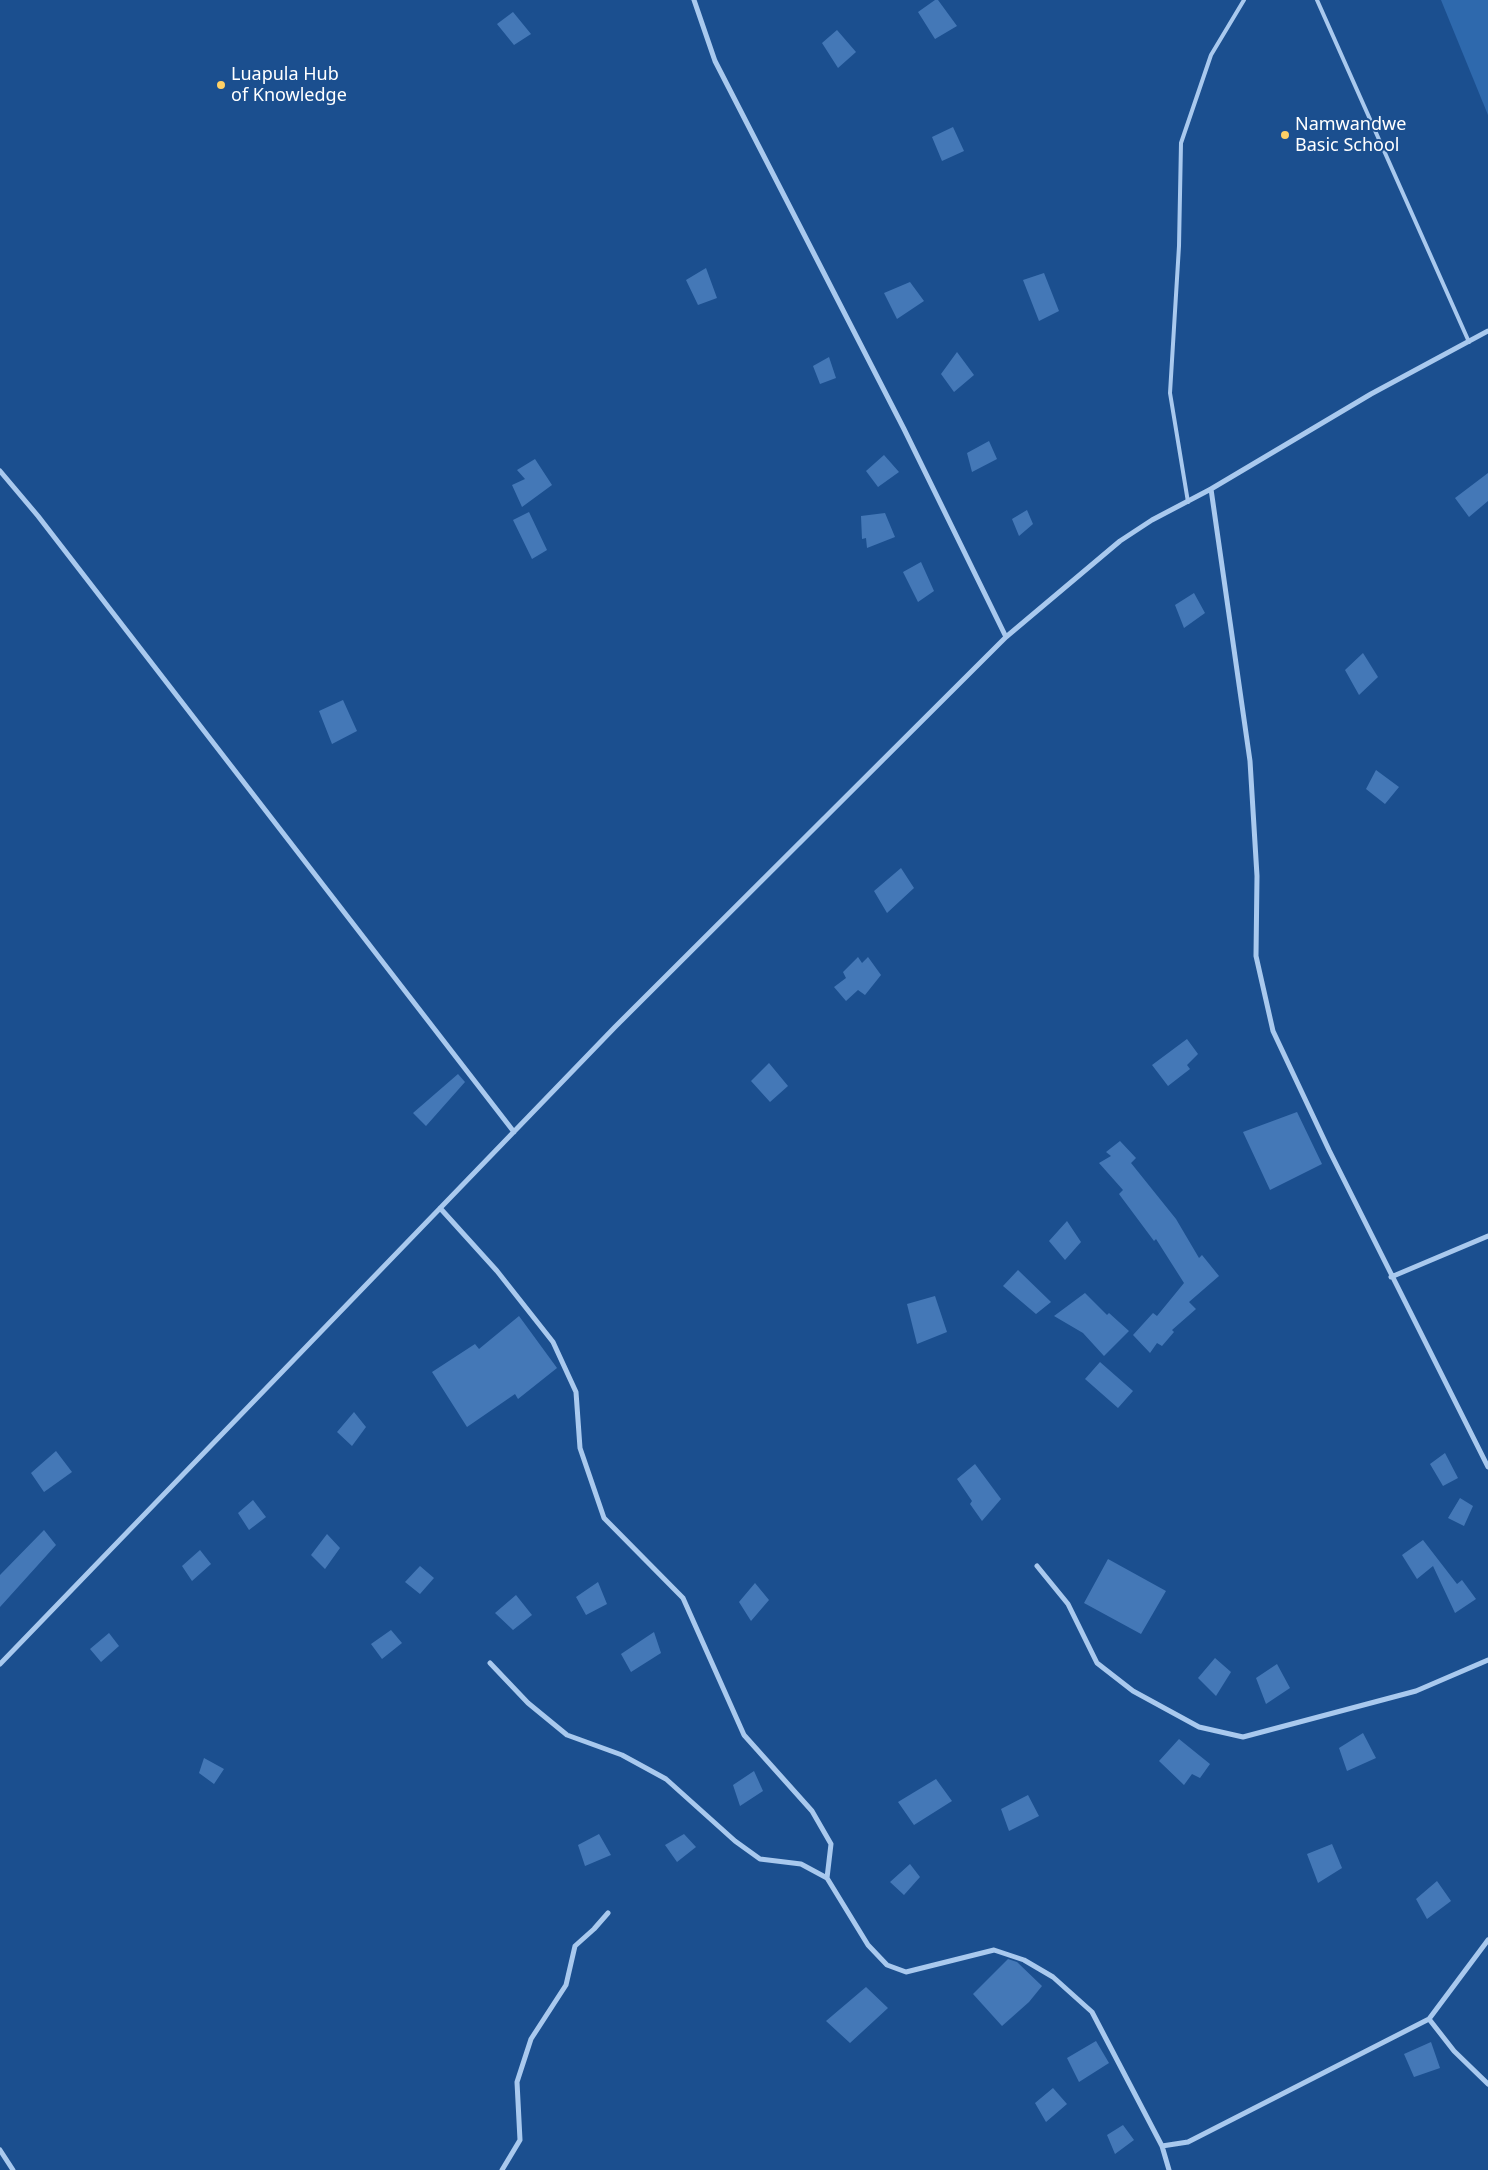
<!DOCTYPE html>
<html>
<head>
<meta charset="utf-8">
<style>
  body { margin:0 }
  canvas { display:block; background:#1b4f8f }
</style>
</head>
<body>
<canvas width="1488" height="2170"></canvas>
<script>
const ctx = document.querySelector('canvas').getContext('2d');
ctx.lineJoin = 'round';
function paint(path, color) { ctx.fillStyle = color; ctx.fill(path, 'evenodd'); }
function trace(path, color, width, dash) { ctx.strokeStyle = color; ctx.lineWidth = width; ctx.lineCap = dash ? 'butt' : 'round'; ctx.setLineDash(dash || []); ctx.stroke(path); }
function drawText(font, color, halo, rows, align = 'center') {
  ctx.font = font + ' "Noto Sans",sans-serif'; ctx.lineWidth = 4; ctx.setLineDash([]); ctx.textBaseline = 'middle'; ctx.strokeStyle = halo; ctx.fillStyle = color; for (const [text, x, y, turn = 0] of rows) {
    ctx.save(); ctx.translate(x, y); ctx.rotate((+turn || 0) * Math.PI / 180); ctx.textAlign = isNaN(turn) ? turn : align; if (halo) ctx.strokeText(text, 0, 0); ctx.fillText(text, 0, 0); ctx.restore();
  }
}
const green = new Path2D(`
  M1441 0H1488V115Z`);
const building = new Path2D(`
  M935 0H938L957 26 935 39 918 12Z
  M513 12 531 34 514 45 497 24Z
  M837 30 856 52 838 68 822 43Z
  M953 127 964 151 942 161 932 137Z
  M706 268 717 298 698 305 686 280Z
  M1044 273 1059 311 1039 321 1023 280Z
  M910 282 924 301 897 319 884 293Z
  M957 352 974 375 954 392 941 374Z
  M829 357 836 378 820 384 813 366Z
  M989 441 997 459 972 472 967 453Z
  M884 455 899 472 878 487 866 471Z
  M535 459 552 485 522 507 512 485 525 479 517 470Z
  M1488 473V501L1469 517 1455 498Z
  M1027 510 1033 524 1019 536 1012 519Z
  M529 512 547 550 532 559 513 520Z
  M885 513 895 537 867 548 866 538 862 539 861 516Z
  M921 562 934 591 918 602 903 572Z
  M1194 593 1205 613 1184 628 1175 605Z
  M1363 653 1378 677 1359 695 1345 670Z
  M343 700 357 731 332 744 319 711Z
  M1376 770 1399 787 1385 804 1366 789Z
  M901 868 914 888 887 913 874 891Z
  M858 957 862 963 868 957 881 975 865 995 858 990 846 1001 834 987 846 978 843 972Z
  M1187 1039 1198 1054 1187 1065 1190 1069 1168 1086 1152 1065Z
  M769 1063 788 1086 770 1102 751 1081Z
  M458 1074 465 1082 426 1126 413 1113Z
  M1297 1112 1322 1164 1270 1190 1243 1132Z
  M1120 1141 1136 1158 1131 1163 1176 1219 1199 1258 1202 1255 1219 1276 1189 1302 1196 1309 1172 1330 1174 1332 1162 1346 1157 1343 1150 1353 1133 1335 1153 1313 1157 1316 1184 1283 1156 1239 1154 1241 1119 1194 1123 1190 1099 1163 1111 1156 1106 1152Z
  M1067 1221 1081 1242 1065 1260 1049 1241Z
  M1018 1270 1051 1302 1036 1314 1003 1286Z
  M1085 1293 1107 1315 1109 1313 1129 1331 1104 1356 1083 1333 1054 1316Z
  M935 1296 947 1332 917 1344 907 1304Z
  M519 1316 557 1368 518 1399 515 1394 467 1427 432 1372 475 1344 479 1349Z
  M1100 1362 1133 1391 1118 1408 1085 1379Z
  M354 1412 366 1427 352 1446 337 1432Z
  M56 1451 72 1472 44 1492 31 1473Z
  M1445 1453 1458 1478 1443 1486 1430 1464Z
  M975 1464 1001 1499 982 1521 970 1504 972 1501 957 1479Z
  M1460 1498 1473 1506 1464 1526 1448 1518Z
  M253 1500 266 1517 249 1530 238 1513Z
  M44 1530 56 1545 0 1607V1575Z
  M327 1534 340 1548 325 1569 311 1555Z
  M1423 1540 1457 1584 1462 1580 1476 1599 1455 1613 1433 1566 1417 1579 1402 1555Z
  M200 1550 211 1564 192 1581 182 1566Z
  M1108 1559 1166 1591 1141 1634 1084 1603Z
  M420 1566 434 1578 420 1594 405 1582Z
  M598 1582 607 1604 586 1615 576 1597Z
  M755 1583 769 1600 751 1621 739 1602Z
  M516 1595 532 1615 513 1630 495 1613Z
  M391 1630 402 1643 382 1659 371 1644Z
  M654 1632 661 1653 631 1672 621 1654Z
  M109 1633 119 1646 101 1662 90 1649Z
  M1215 1658 1231 1672 1216 1696 1198 1678Z
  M1277 1664 1290 1688 1266 1704 1256 1678Z
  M1363 1733 1376 1758 1347 1771 1339 1748Z
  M1179 1739 1210 1764 1200 1778 1192 1774 1184 1785 1159 1761Z
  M204 1758 224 1769 214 1784 199 1773Z
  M754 1771 763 1791 740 1806 733 1785Z
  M936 1779 952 1801 914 1825 898 1802Z
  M1028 1795 1039 1816 1009 1831 1001 1809Z
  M599 1834 611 1855 585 1866 578 1845Z
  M684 1834 696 1847 677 1862 665 1845Z
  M1332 1844 1342 1868 1318 1883 1307 1854Z
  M910 1864 920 1877 904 1895 890 1882Z
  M1437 1881 1451 1901 1427 1919 1416 1899Z
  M1008 1959 1017 1962 1042 1986 1029 2002 1002 2026 973 1994Z
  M866 1987 888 2008 850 2043 826 2021Z
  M1096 2041 1109 2063 1079 2082 1067 2058Z
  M1431 2042 1440 2068 1414 2077 1404 2054Z
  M1053 2088 1067 2104 1046 2122 1035 2103Z
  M1123 2125 1134 2140 1115 2154 1107 2135Z`);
const lane = new Path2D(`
  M1317 0 1469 342
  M1188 502 1170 393 1179 246 1181 143 1211 55 1244 0`);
const street = new Path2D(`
  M694 0 715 61 904 429 1006 637
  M1488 331 1371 394 1211 489 1250 761 1257 876 1256 956 1273 1031 1329 1150 1488 1467
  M0 471 38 516 514 1132
  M440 1208 497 1271 553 1342 576 1392 580 1448 604 1518 683 1598 744 1735 812 1811 831 1844 827 1878
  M1391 1277 1488 1236
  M1037 1566 1068 1604 1097 1663 1133 1691 1199 1727 1243 1737 1416 1691 1488 1660
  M490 1663 528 1703 567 1735 622 1755 666 1779 735 1841 760 1859 801 1864 827 1878 868 1945 887 1965 906 1972 994 1950 1024 1960 1053 1977 1092 2012 1162 2146
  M0 1664 615 1027 1006 637 1120 541 1152 520 1211 489
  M1429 2019 1454 2051 1488 2084
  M0 2150 13 2170
  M502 2170 520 2140 517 2082 531 2039 566 1985 575 1946 594 1929 608 1913
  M1169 2170 1162 2146 1188 2142 1429 2019 1488 1940`);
const markers = [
  [221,85,5,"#ffd166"],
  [1285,135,5,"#ffd166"]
];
const poiNames = [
  ["Luapula Hub",231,75],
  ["of Knowledge",231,96],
  ["Namwandwe",1295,125],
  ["Basic School",1295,146]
];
paint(green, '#2e69ad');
paint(building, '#4478b7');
trace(lane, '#a9c9ee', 4);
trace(street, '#a9c9ee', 5);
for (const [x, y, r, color] of markers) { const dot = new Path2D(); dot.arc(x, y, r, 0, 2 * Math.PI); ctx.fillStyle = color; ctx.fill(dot); trace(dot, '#1b4f8f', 2); }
drawText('18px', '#fff', '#1b4f8f', poiNames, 'left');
</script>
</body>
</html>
